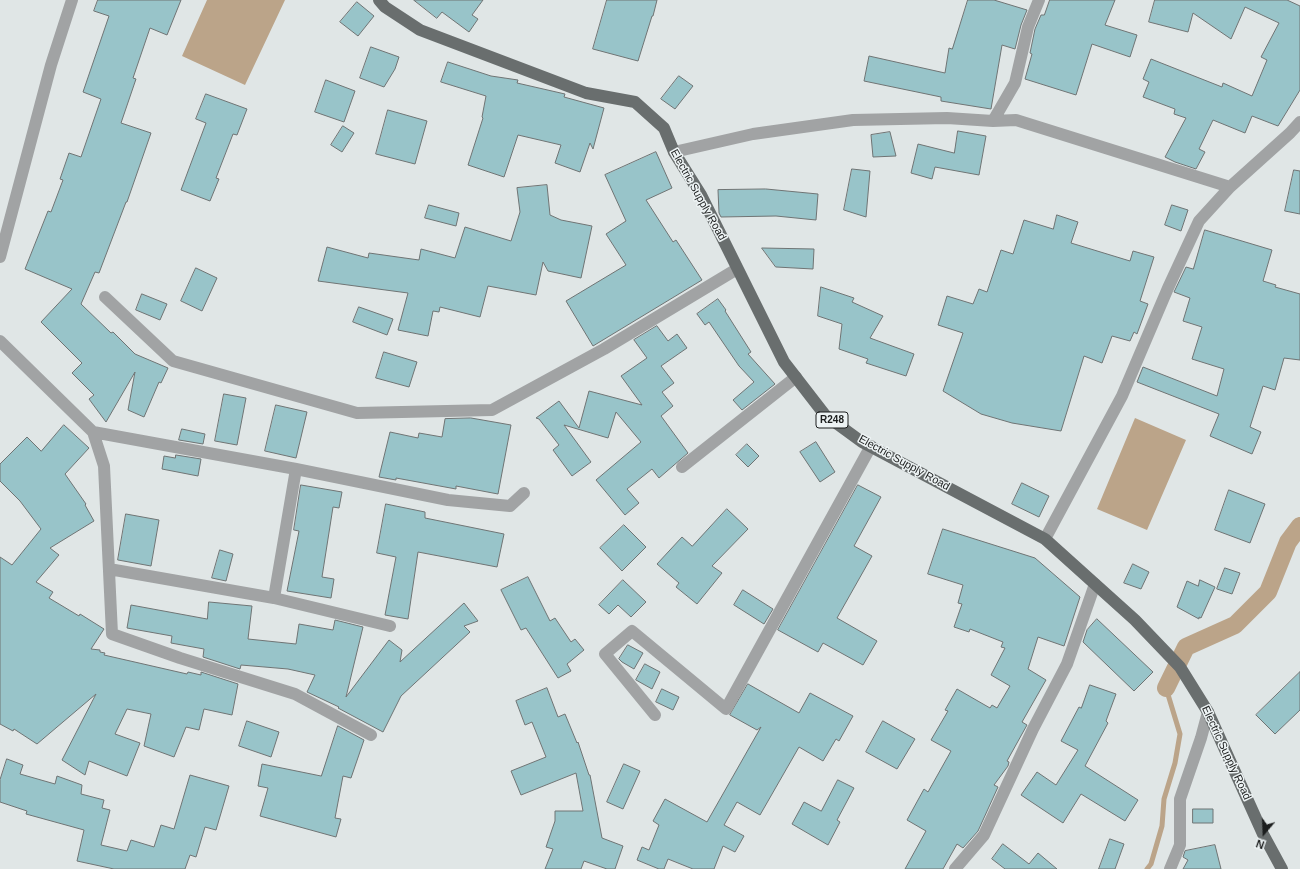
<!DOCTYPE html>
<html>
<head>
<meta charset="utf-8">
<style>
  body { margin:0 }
  #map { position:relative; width:1300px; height:869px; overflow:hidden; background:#e0e6e6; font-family:Helvetica,sans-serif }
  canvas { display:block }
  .north { position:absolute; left:1244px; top:813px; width:40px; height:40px; -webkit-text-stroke:3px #edf3f4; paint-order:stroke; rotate:199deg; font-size:11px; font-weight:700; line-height:16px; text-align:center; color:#1c1e1e }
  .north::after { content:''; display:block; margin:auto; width:14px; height:18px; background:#1c1e1e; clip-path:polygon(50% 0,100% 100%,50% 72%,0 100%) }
</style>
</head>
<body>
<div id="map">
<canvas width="1300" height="869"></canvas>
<div class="north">N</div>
</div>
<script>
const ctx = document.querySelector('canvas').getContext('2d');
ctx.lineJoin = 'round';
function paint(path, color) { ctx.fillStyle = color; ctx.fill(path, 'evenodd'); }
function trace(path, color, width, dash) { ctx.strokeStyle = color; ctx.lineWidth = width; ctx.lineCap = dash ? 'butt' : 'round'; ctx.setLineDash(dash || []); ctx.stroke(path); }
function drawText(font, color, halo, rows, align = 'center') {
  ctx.font = font + ' Helvetica,sans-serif'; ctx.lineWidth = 3; ctx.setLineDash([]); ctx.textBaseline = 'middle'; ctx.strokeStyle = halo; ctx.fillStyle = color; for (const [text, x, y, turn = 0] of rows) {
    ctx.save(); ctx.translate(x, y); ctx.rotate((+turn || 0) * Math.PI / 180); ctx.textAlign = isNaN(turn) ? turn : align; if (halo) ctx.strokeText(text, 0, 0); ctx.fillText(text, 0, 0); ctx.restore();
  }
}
const water = new Path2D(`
  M207 0H285L245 85 182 56Z
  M1135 418 1186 440 1147 530 1097 509Z`);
const stream = new Path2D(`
  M1147 869 1151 864 1162 826 1164 799 1175 763 1180 734 1166 688`);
const canal = new Path2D(`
  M1166 688 1186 647 1235 625 1268 592 1288 542 1300 526`);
const building = new Path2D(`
  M98 0H181L167 35 150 28 133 78 136 79 121 123 151 133 127 202H126L99 273 95 272 81 304 111 333 113 332 135 354 168 368 161 383 159 382 144 417 128 410 135 372 106 422 89 399 94 395 72 373 82 363 41 322 72 289 25 269 48 211 51 212 63 180 60 179 69 153 81 157 101 99 83 92 109 16 94 11Z
  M414 0H483L472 15 478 19 469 32 442 12 437 18Z
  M607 0H657L653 16H652L638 61 593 49Z
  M968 0H994L1027 10 1021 25 1015 49 1002 45 991 109 941 101V97L864 81 869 56 945 73 949 48 952 49Z
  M1050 0H1115L1105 25 1137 35 1130 57 1092 44 1076 95 1025 79 1032 54 1030 53 1035 29 1041 15H1044Z
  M1155 0H1287L1300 6V90L1278 126 1252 116 1245 133 1213 120 1199 149 1205 152 1196 169 1175 162 1165 157 1186 118 1174 114 1175 109 1143 97 1149 82 1143 79 1151 59 1222 87 1223 83 1252 96 1267 60 1261 57 1279 23 1245 7 1231 39 1193 13 1188 32 1149 22Z
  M357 2 374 16 358 36 340 22Z
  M371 47 399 57 395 69 384 87 360 78Z
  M448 62 491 76 518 80 517 83 565 94 564 97 604 108 593 149 590 143 580 172 555 163 561 145 518 135 504 177 468 165 483 118 482 117 486 96 441 82Z
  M679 76 693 86 675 109 661 99Z
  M326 80 355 91 344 122 315 112Z
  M206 94 247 109 237 135 233 134 216 178 219 179 210 201 181 190 206 123 196 119Z
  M388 110 427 121 415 164 376 154Z
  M343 126 354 133 342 152 331 145Z
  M958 131 986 136 979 175 935 167 932 179 911 173 918 144 954 153Z
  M890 132 896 156 873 157 871 135Z
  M656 152 672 188 646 200 673 242 676 240 702 280 593 346 566 301 626 265 606 234 626 221 605 175Z
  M852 169 870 171 866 217 844 210Z
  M1294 170 1300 171V214L1285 211Z
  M547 185 550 215 561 220 592 226 581 278 548 271 543 262 536 295 488 286 480 317 440 307 439 312 433 311 428 336 398 330 408 293 318 281 327 247 368 258 369 253 419 260 421 249 455 258 465 227 511 241 520 212 517 188Z
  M766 189 818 194 816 220 776 216 721 217 719 213 718 190Z
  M429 205 459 213 456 226 425 218Z
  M1172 205 1188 210 1181 231 1165 225Z
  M1057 215 1078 222 1071 243 1130 261 1133 251 1154 257 1140 301 1148 304 1137 334 1134 332 1130 341 1112 336 1102 363 1084 356 1061 431 1012 423 981 414 943 391 963 333 938 325 947 296 973 304 979 289 987 292 1001 250 1013 254 1024 220 1053 229Z
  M1205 230 1272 250 1263 281 1276 285 1275 287 1300 294V360L1284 358 1275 390 1263 386 1250 427 1261 432 1252 454 1210 436 1219 414 1137 382 1143 367 1217 396 1224 369 1192 359 1202 327 1183 321 1190 298 1174 292 1186 267 1193 269Z
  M762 248 814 249 813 269 776 267Z
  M196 268 217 278 202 311 181 301Z
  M821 287 854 298 852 302 883 316 870 338 914 354 906 376 866 363 868 359 839 349 842 324 818 316Z
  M142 294 167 304 160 320 136 310Z
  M718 299 726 310 725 311 751 352 748 354 775 384 742 410 733 400 754 382 739 366 709 322 705 325 697 314Z
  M359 307 393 319 387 335 353 322Z
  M657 326 668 341 677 334 687 348 661 366 674 383 662 392 673 406 661 416 688 453 659 478 652 469 627 489 639 503 625 515 596 480 641 442 616 412 608 438 564 425 591 462 572 476 553 450 559 445 539 419 536 418 559 401 579 428 589 391 642 405 621 376 647 358 634 340Z
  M384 352 417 362 409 387 376 378Z
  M224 394 246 398 237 445 215 441Z
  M276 405 307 412 296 458 265 451Z
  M471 418 511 425 498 494 456 486V489L396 478V480L379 477 390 432 418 438 419 433 442 437 445 419Z
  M64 425 89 448 65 474 86 504 85 505 94 521 50 548 59 555 36 582 53 592 49 598 79 616 80 614 104 629 91 649 100 650V652L105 653 104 655 187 674 188 672 201 675V672L238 684 232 715 204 709 199 730 186 727 174 757 144 746 151 714 127 709 115 734 140 743 127 776 89 761 85 775 62 760 96 694 37 744 14 729 13 731 0 724V557L12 565 41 529 20 501 0 481V464L27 437 41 451Z
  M182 429 205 434 203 444 179 440Z
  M816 442 835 472 820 482 800 452Z
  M747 444 759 456 748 467 736 455Z
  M176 455 201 459 198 476 162 469 164 456 175 458Z
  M1022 483 1049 496 1039 517 1012 504Z
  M301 485 342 492 339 508 333 507 322 577 334 579 331 598 287 591 299 531 294 530Z
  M858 485 881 497 854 546 872 556 837 618 877 641 863 665 823 643 818 652 778 630Z
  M1229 490 1265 504 1250 543 1215 530Z
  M386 504 425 512V518L504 534 497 567 418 552 408 619 385 615 396 557 377 553Z
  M727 509 748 529 712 566 722 573 697 604 676 587 679 583 657 564 682 537 692 546Z
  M126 514 159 520 151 566 118 560Z
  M624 525 646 547 622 571 600 548Z
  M943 529 1035 558 1080 597 1064 646 1038 637 1028 669 1046 680 1022 722 1027 725 1007 761 1009 762 1008 766 994 785 998 787 978 831 963 848 957 844 943 869H905L926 831 907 820 924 789 928 792 951 751 931 740 948 711 945 710 957 689 990 708 992 705 997 708 1010 686 991 675 1005 648 1001 647 1003 642 970 629 969 632 954 627 962 604 958 603 963 585 928 574Z
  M220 550 233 554 226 581 212 578Z
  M1133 564 1149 572 1141 589 1124 583Z
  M1225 568 1240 573 1232 594 1217 589Z
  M528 577 550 621 555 618 571 642 575 639 584 650 567 664 571 671 558 678 526 628 521 630 501 590Z
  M623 580 646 602 631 617 618 605 609 614 599 605Z
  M1200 580 1215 587 1201 618 1199 617V619L1177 607 1187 581 1198 586Z
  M743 590 773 609 764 624 734 605Z
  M209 602 252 606 248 639 296 644 299 624 333 630 335 620 363 627 346 697 389 640 402 650 400 662 464 603 478 621 464 626 470 632 401 696 383 732 338 708 339 707 307 692 315 675 288 669 241 665 240 669 203 657 204 649 171 643 172 636 127 628 131 605 207 619Z
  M1097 619 1153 672 1134 691 1083 642 1087 630Z
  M628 645 643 653 634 669 622 662 619 659Z
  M645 664 660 672 652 689 636 680Z
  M1300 672V710L1275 734 1256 715Z
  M748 684 799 713 810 693 853 716 839 741 836 739 823 761 799 747 760 815 737 802 724 825 744 836 735 852 723 846 714 869H693L668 859 664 869H659L637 860 642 847 649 850 659 825 653 821 665 799 707 822 761 727 757 730 730 715Z
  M1090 685 1116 694 1106 721 1108 723 1085 766 1138 800 1125 821 1081 794 1063 823 1021 795 1037 772 1056 785 1078 750 1061 741 1079 707 1081 708Z
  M547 688 558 717 565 714 577 743 578 742 589 775H590L602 838 623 846 615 869H607L584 861 581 869H545L553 849 546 847 555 821V811H583L576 773 521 795 511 771 546 757 532 722 525 725 516 701Z
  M662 689 679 697 673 710 656 702Z
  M247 721 279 732 271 757 239 746Z
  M883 721 915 739 897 769 866 752Z
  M338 726 364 740 351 778 343 776 335 818 341 819 336 837 260 816 268 788 258 786 262 764 321 776Z
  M7 759 23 765 20 774 55 784 57 776 82 785 81 794 104 800 102 808 110 810 101 845 127 851 131 840 154 847 161 825 174 829 190 775 229 786 216 830 205 827 196 857 190 855 185 869H114L77 861 84 830 26 814 27 811 0 802V780Z
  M624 764 640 771 623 809 607 802Z
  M838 780 854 788 837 820 840 822 828 845 792 824 804 802 821 811Z
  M1193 809H1213V823H1193Z
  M1110 839 1124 844 1115 869H1099Z
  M1003 844 1029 864 1038 853 1057 869H1005L992 859Z
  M1215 845 1221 869H1183L1188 860 1183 857 1185 851Z`);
const minor = new Path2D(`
  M993 121 1015 83 1028 27 1039 0
  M674 152 753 134 853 120 947 118 993 121 1016 120 1230 187
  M0 257 51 65 72 0
  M105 297 173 361 357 413 492 410 604 349 737 269
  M0 341 93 432 104 466 112 634 180 658 295 694 371 735
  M93 432 296 469 448 500 510 506 524 493
  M682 467 796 377
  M1045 539 1122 396 1168 288 1199 221 1230 187 1290 133 1300 122
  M109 569 274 598 390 626
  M274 598 296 469
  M655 715 605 654 632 631 726 709 871 446
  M955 869 984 835 1033 729 1067 664 1095 584
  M1170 869 1180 845V799L1201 738 1208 712`);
const major = new Path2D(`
  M379 0 385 7 420 30 586 93 635 102 664 128 674 152 701 195 784 362 825 415 862 442 1045 539 1135 620 1180 667 1208 712 1263 834 1282 869`);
const shields = [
  [832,420,32]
];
const shieldNames = [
  ["R248",832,420]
];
const streetNames = [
  ["Electric Supply Road",698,195,61],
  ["Electric Supply Road",904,463,29],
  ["Electric Supply Road",1226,753,65]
];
paint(water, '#bba489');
trace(stream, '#bba489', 5);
trace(canal, '#bba489', 18);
paint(building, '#98c4c9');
trace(building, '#6f7474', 1);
trace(minor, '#a1a3a4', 12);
trace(major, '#696e6e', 12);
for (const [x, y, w] of shields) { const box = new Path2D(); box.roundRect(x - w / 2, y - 8, w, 16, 3); ctx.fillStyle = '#edf3f4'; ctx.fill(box); trace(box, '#1c1e1e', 1); }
drawText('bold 10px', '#1c1e1e', null, shieldNames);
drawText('11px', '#1c1e1e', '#edf3f4', streetNames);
</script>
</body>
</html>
